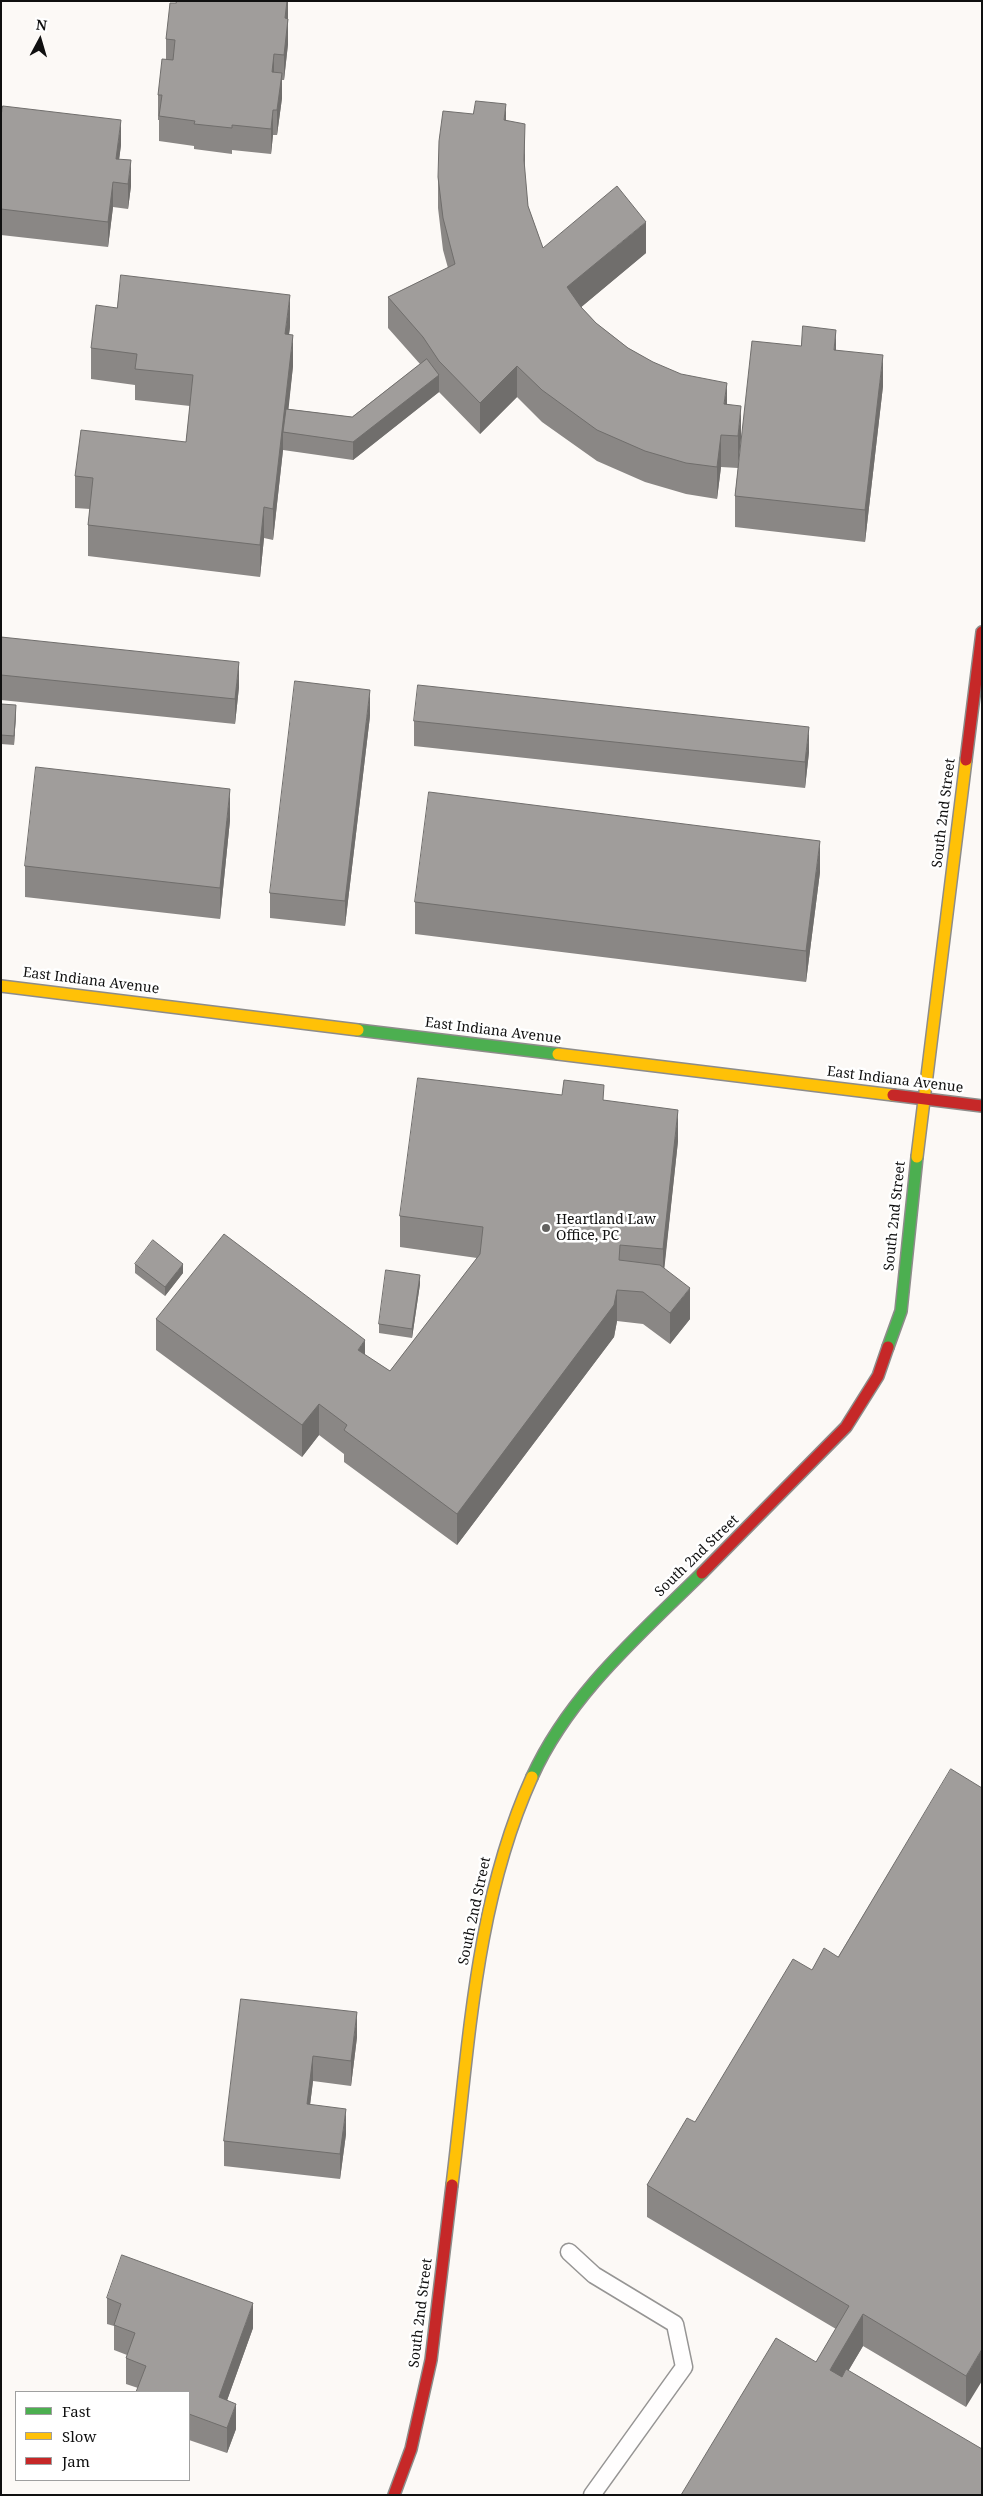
<!DOCTYPE html>
<html>
<head>
<meta charset="utf-8">
<style>
  body { margin:0 }
  #map { position:relative; width:983px; height:2496px; overflow:hidden; background:#fcf9f6; font-family:"Noto Serif",serif }
  canvas { display:block }
  .frame { position:absolute; inset:0; border:2px solid #101010; pointer-events:none }
  .legend { position:absolute; left:15px; top:2391px; width:175px; height:90px; box-sizing:border-box; background:#fff; border:1px solid #9f9f9f; margin:0; padding:6px 9px; list-style:none; font-size:15px; color:#101010 }
  .legend li { display:flex; align-items:center; gap:10px; height:25px }
  .legend b { width:25px; border:1px solid #9f9f9f }
  .north { position:absolute; left:15px; top:15px; width:50px; height:50px; -webkit-text-stroke:4px #fff; paint-order:stroke; rotate:6deg; font-size:14px; font-weight:700; line-height:20px; text-align:center; color:#101010 }
  .north::after { content:''; display:block; margin:auto; width:18px; height:22px; background:#101010; clip-path:polygon(50% 0,100% 100%,50% 72%,0 100%) }
</style>
</head>
<body>
<div id="map">
<canvas width="983" height="2496"></canvas>
<div class="frame"></div>
<ul class="legend">
<li><b style="height:6px;background:#4caf50"></b>Fast</li>
<li><b style="height:6px;background:#ffc107"></b>Slow</li>
<li><b style="height:6px;background:#c62828"></b>Jam</li>
</ul>
<div class="north">N</div>
</div>
<script>
const ctx = document.querySelector('canvas').getContext('2d');
ctx.lineJoin = 'round';
function trace(path, color, width, dash) { ctx.strokeStyle = color; ctx.lineWidth = width; ctx.lineCap = dash ? 'butt' : 'round'; ctx.setLineDash(dash || []); ctx.stroke(path); }
function paint(path, color) { ctx.fillStyle = color; ctx.fill(path, 'evenodd'); }
function drawText(font, color, halo, rows, align = 'center') {
  ctx.font = font + ' "Noto Serif",serif'; ctx.lineWidth = 5; ctx.setLineDash([]); ctx.textBaseline = 'middle'; ctx.strokeStyle = halo; ctx.fillStyle = color; for (const [text, x, y, turn = 0] of rows) {
    ctx.save(); ctx.translate(x, y); ctx.rotate((+turn || 0) * Math.PI / 180); ctx.textAlign = isNaN(turn) ? turn : align; if (halo) ctx.strokeText(text, 0, 0); ctx.fillText(text, 0, 0); ctx.restore();
  }
}
const lane = new Path2D(`
  M569 2252 594 2275 675 2324 684 2367 592 2495`);
const fast = new Path2D(`
  M358 1030 558 1054
  M888 1347 901 1311 917 1157
  M532 1777C569 1695 639 1635 702 1573`);
const slow = new Path2D(`
  M1 986 358 1030
  M558 1054 893 1095
  M917 1157 966 760
  M452 2185C469 2048 474 1905 532 1777`);
const jam = new Path2D(`
  M966 760 982 632
  M893 1095 982 1106
  M702 1573 846 1427 878 1376 888 1347
  M394 2495 411 2449 431 2360 452 2185`);
const wall = new Path2D(`
  M288 1V44L284 80H282V98L277 135H273L271 154 232 150V154L194 149V146L159 141V120H158V95L166 59V39L176 3Z
  M1 116 121 145 119 159 131 186 128 209 113 207 108 247 1 235Z
  M506 121 525 155 524 168 528 206 543 248 646 253 581 307 596 323 628 348 727 405 741 438 738 464 836 350 883 386 865 542 735 527V496L738 468 721 467 717 499 686 494 645 482 597 461 542 422 517 397 480 434 439 392 353 460 283 450 273 540 264 538 260 577 88 556V525L90 509 75 508V476L186 442 190 406 135 400V385L91 379V348L290 327 289 334 293 366 288 409 352 417 420 364 388 328V297L448 268 443 250 438 208V177Z
  M1 637 239 687 235 724 1 700Z
  M1 704 16 714 14 745 1 744Z
  M370 716 345 926 270 918V893Z
  M414 721 809 752 805 788 414 746Z
  M230 820 220 919 25 897V866Z
  M820 872 806 982 415 934V902Z
  M604 1100 678 1141 664 1268 690 1319 670 1344 643 1324 617 1321 614 1337 457 1545 344 1462V1454L319 1435 302 1457 156 1350V1319L365 1355 390 1371 477 1258 400 1247V1216Z
  M135 1264 183 1273 165 1296 135 1273Z
  M420 1284 412 1338 379 1333V1324Z
  M982 1788 966 2407 863 2346 848 2371 816 2362 836 2329 647 2217V2185L812 1970 838 1957Z
  M241 1999 357 2037 351 2086 313 2081 310 2105 346 2134 340 2179 224 2166V2141Z
  M107 2298 253 2328 227 2400 236 2429 227 2453 189 2440V2392L138 2388 126 2384V2358L127 2355 114 2350V2326L107 2324Z`);
const shadedWall = new Path2D(`
  M287 1H288V22L285 18Z
  M288 19V44L284 80V55Z
  M274 54V79L272 72Z
  M282 73V98L277 135V110Z
  M506 104V135L504 120Z
  M273 110V135L271 154V129Z
  M121 120V145L116 184V159Z
  M525 124V155L524 191V160Z
  M131 160V186L128 209V184Z
  M113 182V207L108 247V222Z
  M646 222V253L567 319V287Z
  M290 295V327L285 365V334Z
  M836 330V361L834 350Z
  M293 335V366L286 433 283 432V450L273 540V509Z
  M883 355V386L865 542V510Z
  M517 366V397L480 434V403Z
  M439 375V392L353 460V442Z
  M727 383V414L724 404Z
  M741 406V438L738 468V436Z
  M721 435V467L717 499V467Z
  M264 507V538L260 577V545Z
  M239 662V687L235 724V699Z
  M370 690V716L345 926V901Z
  M16 705V714L14 745V736Z
  M809 727V752L805 788V762Z
  M230 789V820L220 919V888Z
  M820 841V872L806 982V951Z
  M678 1110V1141L663 1281V1249Z
  M183 1264V1273L165 1296V1287Z
  M420 1275V1284L412 1338V1329Z
  M690 1288V1319L670 1344V1313Z
  M617 1290V1321L614 1337 457 1545V1514Z
  M365 1340V1372L358 1350Z
  M319 1404V1435L302 1457V1425Z
  M357 2012V2037L351 2086V2061Z
  M313 2056V2081L307 2129V2104Z
  M346 2109V2134L340 2179V2154Z
  M253 2303V2328L219 2423V2397Z
  M863 2314V2346L830 2402V2370Z
  M982 2349V2381L966 2407V2376Z
  M236 2404V2429L227 2453V2428Z`);
const building = new Path2D(`
  M176 1H287L285 18 288 19 284 55 274 54 272 72 282 73 277 110H273L271 129 232 125V128L194 124 195 121 159 116 162 95H158L162 59 173 60 175 40 166 39 170 3H176Z
  M476 101 506 104 504 120 525 124 524 160 528 206 543 248 617 186 646 222 567 287 581 307 596 323 628 348 653 362 681 374 727 383 724 404 741 406 738 436 721 435 717 467 686 463 645 451 597 430 542 390 517 366 480 403 439 361 423 337 388 297 455 264 443 218 438 177 439 141 443 111 473 114Z
  M3 106 121 120 116 159 131 160 128 184 113 182 108 222 1 209V116Z
  M121 275 290 295 285 334 293 335 273 509 264 507 260 545 88 525 93 478 75 476 81 430 186 442 193 375 135 369 137 354 91 348 96 305 117 308Z
  M803 326 836 330 834 350 883 355 865 510 735 496 752 341 801 346Z
  M427 359 439 375 353 442 283 432 286 409 352 417Z
  M1 637 239 662 235 699 1 675Z
  M295 681 370 690 345 901 270 893Z
  M418 685 809 727 805 762 414 721Z
  M1 704 16 705 14 736 1 735Z
  M36 767 230 789 220 888 25 866Z
  M429 792 820 841 806 951 415 902Z
  M418 1078 562 1095 564 1080 604 1085 603 1100 678 1110 663 1249 620 1245 619 1260 660 1265 690 1288 670 1313 643 1292 617 1290 614 1305 457 1514 344 1430 347 1425 319 1404 302 1425 156 1319 224 1234 365 1340 358 1350 390 1371 480 1254 483 1227 400 1216Z
  M153 1240 183 1264 165 1287 135 1264Z
  M386 1270 420 1275 412 1329 379 1324Z
  M951 1769 982 1788V2349L966 2376 863 2314 830 2370 842 2377 846 2369 982 2449V2495H681L776 2338 816 2362 849 2306 647 2185 687 2118 695 2122 793 1959 812 1970 824 1948 838 1957Z
  M241 1999 357 2012 351 2061 313 2056 307 2104 346 2109 340 2154 224 2141Z
  M122 2255 253 2303 219 2397 236 2404 227 2428 189 2414V2392H136L146 2366 126 2358 135 2333 114 2325 121 2304 107 2298Z`);
const markers = [
  [546,1228,5,"#636260"]
];
const streetNames = [
  ["South 2nd Street",944,813,-83],
  ["East Indiana Avenue",91,981,7],
  ["East Indiana Avenue",493,1031,7],
  ["East Indiana Avenue",895,1080,7],
  ["South 2nd Street",895,1216,-84],
  ["South 2nd Street",697,1556,-44],
  ["South 2nd Street",475,1911,-78],
  ["South 2nd Street",421,2313,-83]
];
const poiNames = [
  ["Heartland Law",556,1220],
  ["Office, PC",556,1236]
];
trace(lane, '#969594', 19);
trace(fast, '#8d8c8a', 14);
trace(slow, '#8d8c8a', 14);
trace(jam, '#8d8c8a', 14);
trace(lane, '#fffefe', 16);
trace(fast, '#4caf50', 11);
trace(slow, '#ffc107', 11);
trace(jam, '#c62828', 11);
paint(wall, '#8a8785');
paint(shadedWall, '#706e6c');
paint(building, '#a09d9b');
trace(building, '#706e6c', 1);
for (const [x, y, r, color] of markers) { const dot = new Path2D(); dot.arc(x, y, r, 0, 2 * Math.PI); ctx.fillStyle = color; ctx.fill(dot); trace(dot, '#fff', 2); }
drawText('14px', '#101010', '#fff', streetNames);
drawText('14px', '#101010', '#fff', poiNames, 'left');
</script>
</body>
</html>
